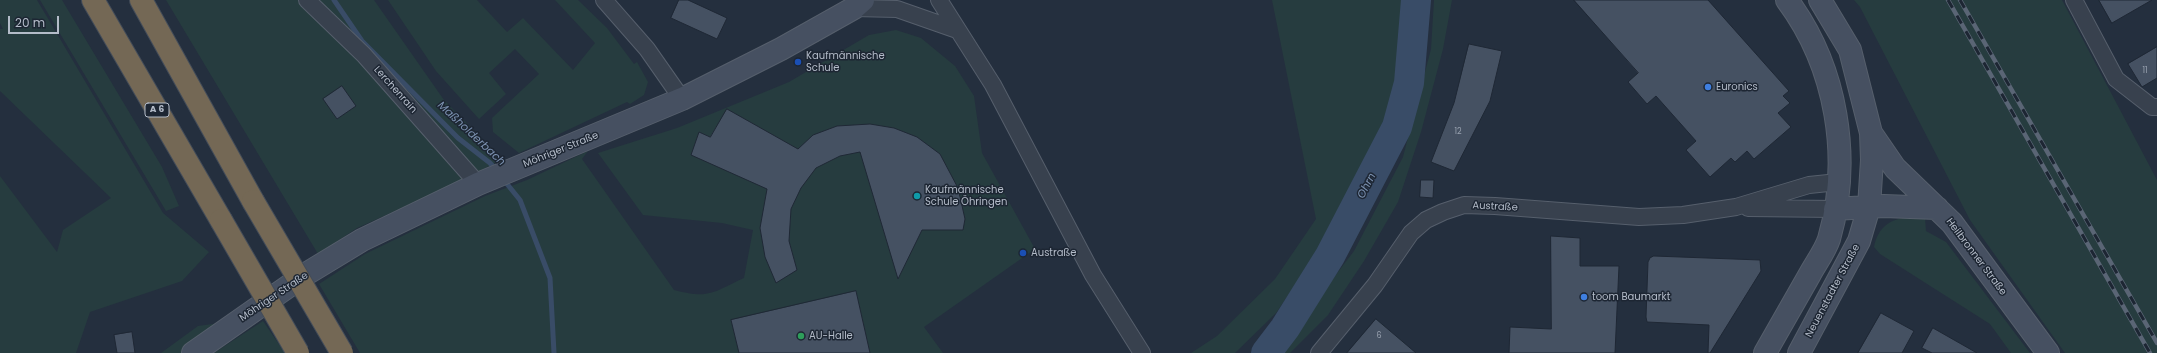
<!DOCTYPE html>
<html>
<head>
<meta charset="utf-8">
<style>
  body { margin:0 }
  #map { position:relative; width:2157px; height:353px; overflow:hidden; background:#242f3e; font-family:Poppins,sans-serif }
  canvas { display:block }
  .scale { position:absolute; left:8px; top:16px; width:51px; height:18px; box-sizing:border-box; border:2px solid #b4bcc9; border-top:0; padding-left:5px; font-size:12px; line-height:14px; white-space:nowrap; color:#b4bcc9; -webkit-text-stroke:3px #1d2633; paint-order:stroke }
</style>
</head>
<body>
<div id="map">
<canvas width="2157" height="353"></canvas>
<div class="scale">20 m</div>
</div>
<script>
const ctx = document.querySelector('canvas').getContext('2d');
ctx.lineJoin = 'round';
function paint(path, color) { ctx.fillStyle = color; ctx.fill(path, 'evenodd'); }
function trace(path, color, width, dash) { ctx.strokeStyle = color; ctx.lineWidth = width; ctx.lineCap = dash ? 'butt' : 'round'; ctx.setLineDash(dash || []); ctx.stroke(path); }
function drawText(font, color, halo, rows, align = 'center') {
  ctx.font = font + ' Poppins,sans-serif'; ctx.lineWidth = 3; ctx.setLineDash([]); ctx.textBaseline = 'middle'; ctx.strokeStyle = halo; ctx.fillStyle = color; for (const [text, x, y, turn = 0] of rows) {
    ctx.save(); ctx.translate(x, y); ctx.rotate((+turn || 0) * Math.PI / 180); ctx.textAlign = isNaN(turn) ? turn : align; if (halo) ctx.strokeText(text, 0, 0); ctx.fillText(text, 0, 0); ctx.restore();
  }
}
const green = new Path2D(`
  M0 0H37L163 213 209 252 182 281 90 312 76 353H0V176L57 252 63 230 111 198 0 91V29H3L0 23Z
  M40 0H62L162 167 179 206 166 211Z
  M166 0H374L444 100 502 159 458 183 357 228 318 254Z
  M388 0H477L507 32 523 18 573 70 595 43 555 0H578L607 28 634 64 637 62 648 82 644 95 630 104 627 102 519 153 493 132 492 118 539 74 515 49 489 73 506 94 479 119 436 71Z
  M1272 0H1411L1395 83 1377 148 1321 247 1276 313 1235 353H1191L1217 336 1275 279 1316 219Z
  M1434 0H1452L1443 49 1421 132 1398 202 1364 261 1328 315 1290 353H1273L1302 319 1354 251 1403 157 1431 49Z
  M1854 0H2062L2157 180V353H2065L1970 220 1860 7Z
  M896 30 921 38 955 66 974 96 982 153 1035 249 924 327 943 353H360L319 284 365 254 485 196 527 180 588 151 582 159 674 290C709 299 712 293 744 278L753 230 722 223 643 215 598 153 677 128 789 82 869 35Z
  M1909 217 1925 218 1926 231 1946 242 2030 353H2011L1990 324 1880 254 1874 247C1878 227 1890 219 1909 217Z
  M241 320 193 353H161L198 326Z
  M263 321 285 353H214Z`);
const stream = new Path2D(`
  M334 0 362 41 458 138 490 163 497 171
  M503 179 520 200 550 278 554 353`);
const river = new Path2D(`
  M1266 353 1285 328 1330 256 1397 127 1409 83 1416 0`);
const building = new Path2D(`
  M679 0H688L727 18 717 39 671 18Z
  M1574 0H1708L1789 91 1783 96 1790 103 1778 113 1791 127 1754 159 1747 151 1735 162 1731 158 1710 177 1686 150 1696 141 1656 96 1647 104 1628 82 1638 73Z
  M2099 0H2152L2112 23Z
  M1469 44 1502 51 1490 101 1454 171 1431 162 1454 103Z
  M2157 47V78L2142 87 2128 64Z
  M342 86 356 106 337 119 323 99Z
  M727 109 798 149 813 135 837 126 870 124 894 128 917 137 940 154 958 188 965 219 963 230H922L898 279 860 152 840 156 816 168 801 188 791 209 789 241 797 270 776 283 765 257 760 228 767 189 691 155 699 132 710 137Z
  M1421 180H1434L1433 198 1420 197Z
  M1551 236 1580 238V266H1619L1615 353H1509L1510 327 1551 329Z
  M1654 256 1760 260 1761 271 1710 353H1708L1709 325 1647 322 1646 317 1648 262 1650 258Z
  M856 291 870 353H739L731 320Z
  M1881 313 1914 331 1902 353H1858Z
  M1376 319 1416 353H1347Z
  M1933 328 1977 353H1932L1922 348Z
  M132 332 135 353H117L114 335Z`);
const street = new Path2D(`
  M307 0 364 55 478 184
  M604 0 647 49 682 99
  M939 0 993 85 1093 275 1142 353
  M2074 0 2116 79 2152 107H2157
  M854 8 897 9 957 30
  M1748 208 1835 209
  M1319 353 1375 285 1411 233 1426 220 1443 212 1464 205 1495 206 1639 217 1683 215 1736 207 1809 185 1838 182`);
const secondary = new Path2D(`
  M1871 133 1895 168 1952 223 2048 353
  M1835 209 1884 206 1937 208
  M193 353 306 274 362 240 478 184 682 99 781 49 854 8 863 0
  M1765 353C1780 327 1795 300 1810 274 1816 263 1825 251 1829 239 1852 158 1837 67 1787 0
  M1799 353 1859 241 1869 207 1872 160 1871 133 1850 50 1820 0`);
const highway = new Path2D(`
  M93 0 221 220
  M141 0 253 201`);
const rail = new Path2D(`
  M1948 0 2150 353
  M1960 0 2157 343`);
const highwayBridge = new Path2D(`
  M253 201 342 353
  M221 220 298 353`);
const markers = [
  [798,62,4,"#1a4fb4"],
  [1708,87,4,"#3f7fe0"],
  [917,196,4,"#0f9aa8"],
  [1023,253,4,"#1a4fb4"],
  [1584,297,4,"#3f7fe0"],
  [801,336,4,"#2e9e5b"]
];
const numberNames = [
  ["11",2145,71],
  ["12",1458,132],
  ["6",1379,336]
];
const shields = [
  [157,110,24]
];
const shieldNames = [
  ["A 6",157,110]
];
const poiNames = [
  ["Kaufmännische",806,56],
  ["Schule",806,68],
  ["Euronics",1716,87],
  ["Kaufmännische",925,190],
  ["Schule Öhringen",925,202],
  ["Austraße",1031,253],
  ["toom Baumarkt",1592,297],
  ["AU-Halle",809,336]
];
const streetNames = [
  ["Lerchenrain",395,90,48],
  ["Möhriger Straße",561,150,-22],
  ["Austraße",1495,207,3],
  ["Heilbronner Straße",1976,257,53],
  ["Neuenstadter Straße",1833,291,-62],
  ["Möhriger Straße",274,297,-34]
];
const waterNames = [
  ["Maßholderbach",471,134,43],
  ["Ohrn",1367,186,-62]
];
paint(green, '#263c3f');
trace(stream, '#394c67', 5);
trace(river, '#394c67', 30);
paint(building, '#455162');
trace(building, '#1f2835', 1);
trace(street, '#565f6c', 18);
trace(secondary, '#565f6c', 24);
trace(highway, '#434c59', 24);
trace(street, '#38414e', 16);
trace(secondary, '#465061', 22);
trace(highway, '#746855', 22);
trace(rail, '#5a6575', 4.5);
trace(rail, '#1d2633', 3, [9]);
trace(highwayBridge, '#434c59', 24, []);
trace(highwayBridge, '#746855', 22);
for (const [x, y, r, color] of markers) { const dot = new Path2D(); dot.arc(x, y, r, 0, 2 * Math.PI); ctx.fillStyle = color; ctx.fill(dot); trace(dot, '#1d2633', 1.5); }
drawText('8px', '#98a1af', null, numberNames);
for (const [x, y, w] of shields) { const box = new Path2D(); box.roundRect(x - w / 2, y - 7, w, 14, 3); ctx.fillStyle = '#1d2633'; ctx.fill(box); trace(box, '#b4bcc9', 1); }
drawText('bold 9px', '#b4bcc9', null, shieldNames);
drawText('10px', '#b4bcc9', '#1d2633', poiNames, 'left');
drawText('10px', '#b4bcc9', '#1d2633', streetNames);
drawText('italic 11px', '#7c92b1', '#1d2633', waterNames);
</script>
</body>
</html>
